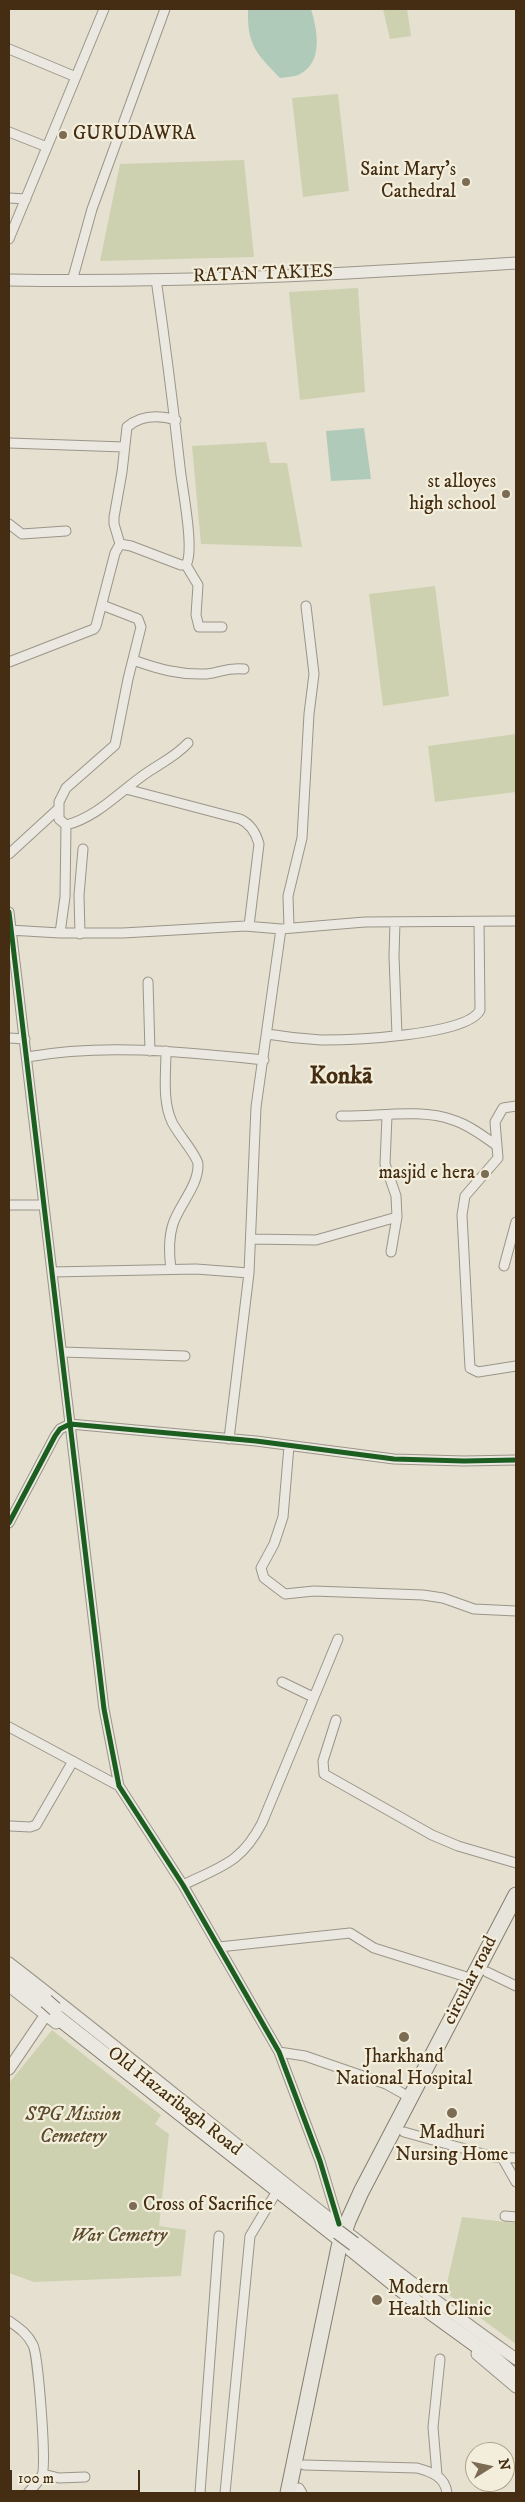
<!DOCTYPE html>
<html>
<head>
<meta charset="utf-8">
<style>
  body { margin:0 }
  #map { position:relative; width:525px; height:2502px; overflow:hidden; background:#e5e0d0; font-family:"IM FELL DW Pica",serif }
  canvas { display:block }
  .frame { position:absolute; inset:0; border:10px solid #442d12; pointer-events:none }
  .north { position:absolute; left:465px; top:2442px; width:50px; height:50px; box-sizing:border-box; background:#f3eedb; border:1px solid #ada18b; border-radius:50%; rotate:80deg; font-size:14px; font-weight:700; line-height:20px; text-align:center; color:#442d12 }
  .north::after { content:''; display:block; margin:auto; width:18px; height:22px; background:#7c6c54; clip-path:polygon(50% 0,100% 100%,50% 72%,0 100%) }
  .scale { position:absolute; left:10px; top:2470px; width:130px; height:22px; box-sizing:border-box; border:2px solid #442d12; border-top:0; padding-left:6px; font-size:15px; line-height:18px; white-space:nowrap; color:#442d12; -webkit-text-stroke:4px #f3eedb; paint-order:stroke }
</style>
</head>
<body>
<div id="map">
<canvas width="525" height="2502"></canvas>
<div class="frame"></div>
<div class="north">N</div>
<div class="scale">100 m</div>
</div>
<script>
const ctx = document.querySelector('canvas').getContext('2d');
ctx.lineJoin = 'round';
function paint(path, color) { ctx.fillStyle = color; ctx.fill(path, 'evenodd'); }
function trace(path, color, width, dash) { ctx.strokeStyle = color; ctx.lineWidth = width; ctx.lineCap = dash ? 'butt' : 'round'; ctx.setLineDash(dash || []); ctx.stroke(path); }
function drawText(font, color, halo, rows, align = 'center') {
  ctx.font = font + ' "IM FELL DW Pica",serif'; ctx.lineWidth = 4.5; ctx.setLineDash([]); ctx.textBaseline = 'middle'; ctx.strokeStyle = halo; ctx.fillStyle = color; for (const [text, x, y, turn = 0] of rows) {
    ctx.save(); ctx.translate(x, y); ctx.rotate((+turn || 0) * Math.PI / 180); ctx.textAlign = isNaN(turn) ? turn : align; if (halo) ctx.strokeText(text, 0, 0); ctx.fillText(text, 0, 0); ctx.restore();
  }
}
const green = new Path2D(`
  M383 9H407L411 36 390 39Z
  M338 94 349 191 303 197 292 98Z
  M244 160 254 257 100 261 120 164Z
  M358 288 365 392 300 400 289 292Z
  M266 442 270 463H287L302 547 201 544 192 446Z
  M435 586 449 696 383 706 369 594Z
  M516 734V792L435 802 428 746Z
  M52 2030 161 2115 155 2124 169 2134 159 2226 186 2230 181 2276 34 2282 9 2273V2083Z
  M462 2217 516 2223V2344L445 2292Z`);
const water = new Path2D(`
  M248 9H311C317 29 324 62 300 74 295 77 286 77 280 78 256 53 247 45 248 9Z
  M364 428 371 479 331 481 326 431Z`);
const minor = new Path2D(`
  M9 49 76 77
  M9 132 47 147
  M9 198 26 199
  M9 239 104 9
  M72 281 92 209 165 9
  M9 443 124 447
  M9 524 22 534 66 531
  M120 544 114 524V517L122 472 127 427C141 415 159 415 176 420
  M186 565 198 585 196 615 199 627H222
  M102 605 138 619 141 627 128 679 115 745 66 788 59 802V819L66 825C98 817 121 790 148 772 163 762 176 756 188 743
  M133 660C158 669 179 675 206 674 221 673 225 667 244 669
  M9 662 94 629 96 626 115 553 120 544 131 546 181 565H186C195 550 182 488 180 467 173 404 165 341 156 279
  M126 789 240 819C251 824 256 833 259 844L249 926
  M9 854 58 809
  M9 912 104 1709 119 1786 183 1885 279 2052 320 2161 339 2224
  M395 922 394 956 397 1035
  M289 927 288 896 302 838 309 714 314 674 306 606
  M9 930 60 933H123L245 926 281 929 365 922 516 921
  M60 933 65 897 66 825
  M80 934 79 895 83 849
  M148 982 150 1051
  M267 1034C285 1037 303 1039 321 1040 349 1040 468 1036 480 1010L479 922
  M9 1038 25 1039
  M166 1051C166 1073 162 1101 172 1122 177 1133 197 1155 198 1164 199 1185 179 1205 173 1224 168 1239 169 1254 171 1269
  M27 1057C105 1043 186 1052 264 1060
  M516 1106 503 1108 495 1122 498 1158 465 1196 462 1215 470 1368 478 1372 516 1366
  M341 1116C375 1117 421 1108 453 1120 469 1125 483 1136 496 1145
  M387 1116 385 1164 396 1196 397 1217 391 1252
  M9 1205H44
  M251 1239 316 1240 397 1217
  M504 1266 516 1222
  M52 1272 196 1269 249 1273 256 1107 281 929
  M62 1352 185 1356
  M229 1439 249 1273
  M289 1446 283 1517 274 1544 261 1568 264 1578 285 1594 314 1591 423 1595 443 1598 474 1609 516 1611
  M9 1523 55 1436 60 1429 70 1424 256 1441 394 1459 464 1461 516 1460
  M282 1682 313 1697
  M336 1720 323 1761 324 1774 432 1835 458 1846 516 1863
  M9 1727 119 1786
  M11 1826 30 1827 36 1825 73 1761
  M183 1885C222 1866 241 1863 262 1823L338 1639
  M219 1947 350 1933 374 1948 473 1979
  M487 1972 516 1986
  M279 2052 305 2056 386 2084 411 2098
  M404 2132 494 2157 516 2158
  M503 2159 516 2182
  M505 2216 516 2217
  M9 2321C19 2328 27 2333 33 2345 38 2355 47 2466 42 2475 39 2482 32 2488 28 2493
  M304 2465 417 2468C431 2472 445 2476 447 2493
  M43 2474 59 2478 85 2477
  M437 2475 433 2427 440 2359
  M299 2488 302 2493
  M200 2493 219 2236
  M225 2493 250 2236 274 2196`);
const tertiary = new Path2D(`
  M9 280C178 283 348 274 516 263
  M9 1963C179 2094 341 2235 516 2359
  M9 1986 56 2023
  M9 2069 49 2010
  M477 2354 516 2387`);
const secondary = new Path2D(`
  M9 1972 46 2001
  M52 2013 337 2237
  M351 2249 415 2301 495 2359 516 2377`);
const primary = new Path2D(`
  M288 2493 339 2247 348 2221 361 2192 516 1895`);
const secondaryBridge = new Path2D(`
  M46 2001 55 2009
  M338 2232 354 2244`);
const cycleway = new Path2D(`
  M9 912 104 1709 119 1786 183 1885 279 2052 320 2161 339 2224
  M9 1523 55 1436 60 1429 70 1424 256 1441 394 1459 464 1461 516 1460`);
const markers = [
  [63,135,5,"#7c6c54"],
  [466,182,5,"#7c6c54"],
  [506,494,5,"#7c6c54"],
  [485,1174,5,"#7c6c54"],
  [404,2037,6,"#7c6c54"],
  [452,2113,6,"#7c6c54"],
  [133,2206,5,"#7c6c54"],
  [377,2300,6,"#7c6c54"]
];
const poiNames = [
  ["GURUDAWRA",73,135],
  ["Saint Mary's",456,171,"right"],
  ["Cathedral",456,193,"right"],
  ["st alloyes",496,483,"right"],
  ["high school",496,505,"right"],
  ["masjid e hera",475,1174,"right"],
  ["Jharkhand",404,2058,"center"],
  ["National Hospital",404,2080,"center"],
  ["Madhuri",452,2134,"center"],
  ["Nursing Home",452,2156,"center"],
  ["Cross of Sacrifice",143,2206],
  ["Modern",388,2289],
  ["Health Clinic",388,2311]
];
const streetNames = [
  ["RATAN TAKIES",263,275,-2],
  ["circular road",471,1981,-63],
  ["Old Hazaribagh Road",174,2102,38]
];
const parkNames = [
  ["SPG Mission",73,2116],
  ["Cemetery",73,2138],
  ["War Cemetry",119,2237]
];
const districtNames = [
  ["Konkā",341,1078]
];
paint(green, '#cdd1b0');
paint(water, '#b0cab9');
trace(minor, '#9b9589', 11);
trace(tertiary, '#9b9589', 13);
trace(secondary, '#847d70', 16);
trace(primary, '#847d70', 17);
trace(minor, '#eae8e0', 9);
trace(tertiary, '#eae8e0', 11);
trace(secondary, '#eae8e0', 14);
trace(primary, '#e7e4db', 15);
trace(secondaryBridge, '#847d70', 16, []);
trace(secondaryBridge, '#eae8e0', 14);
trace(cycleway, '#1b5e20', 5);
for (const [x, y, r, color] of markers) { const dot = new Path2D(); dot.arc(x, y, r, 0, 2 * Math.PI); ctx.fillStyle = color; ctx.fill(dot); trace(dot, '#f3eedb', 2); }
drawText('19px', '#442d12', '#f3eedb', poiNames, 'left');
drawText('19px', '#442d12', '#f3eedb', streetNames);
drawText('italic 19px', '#5b4b2c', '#f3eedb', parkNames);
drawText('bold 24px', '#442d12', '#f3eedb', districtNames);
</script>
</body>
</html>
